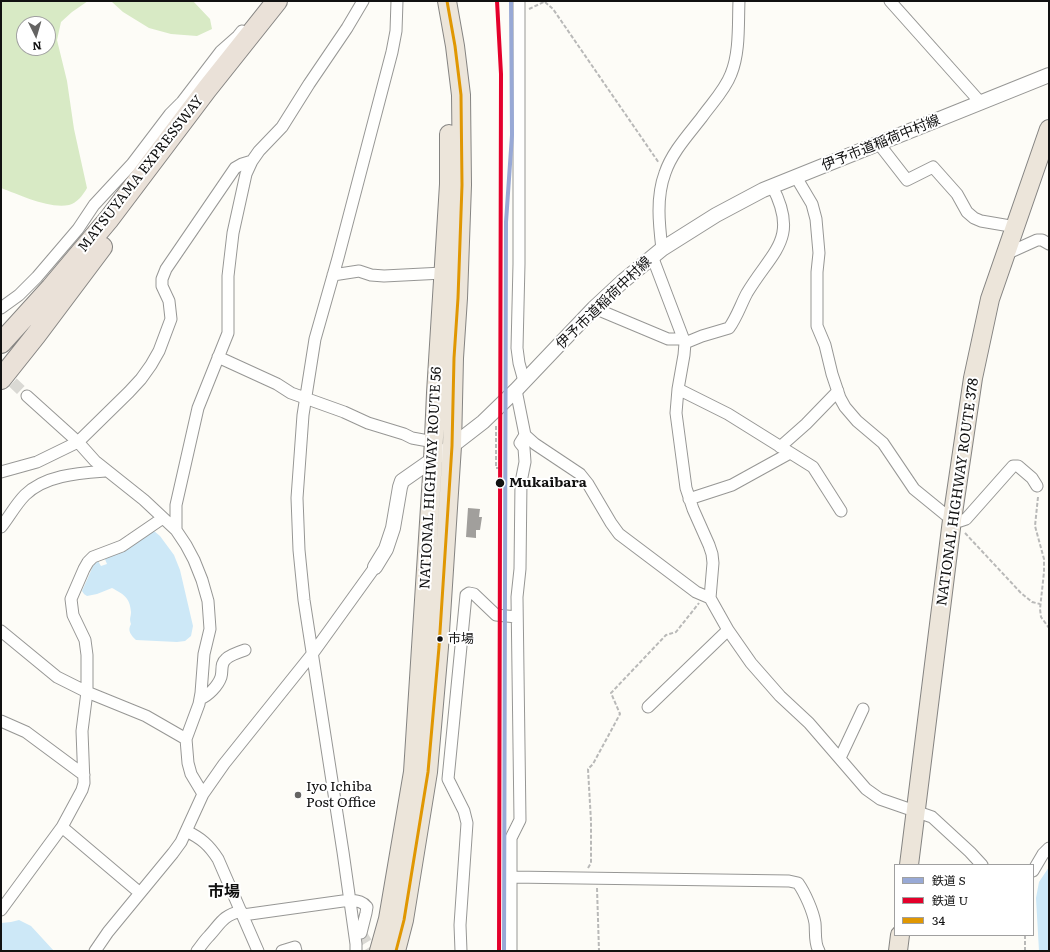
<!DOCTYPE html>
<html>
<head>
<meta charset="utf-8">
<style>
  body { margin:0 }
  #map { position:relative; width:1050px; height:952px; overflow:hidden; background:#fdfcf7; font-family:Literata,"Noto Sans JP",serif }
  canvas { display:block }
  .frame { position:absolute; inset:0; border:2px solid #111; pointer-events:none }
  .legend { position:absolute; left:894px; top:864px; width:140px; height:72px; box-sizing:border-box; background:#fff; border:1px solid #a0a0a0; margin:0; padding:5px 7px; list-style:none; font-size:12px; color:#111 }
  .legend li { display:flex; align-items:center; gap:8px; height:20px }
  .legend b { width:20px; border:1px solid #a0a0a0 }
  .north { position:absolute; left:16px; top:16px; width:40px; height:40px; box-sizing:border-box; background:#fff; border:1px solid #a0a0a0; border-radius:50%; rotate:175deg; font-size:11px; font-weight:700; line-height:16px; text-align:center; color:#111 }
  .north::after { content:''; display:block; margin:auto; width:14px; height:18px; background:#646362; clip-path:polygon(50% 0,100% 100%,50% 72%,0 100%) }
</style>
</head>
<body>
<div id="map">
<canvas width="1050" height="952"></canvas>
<div class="frame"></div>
<ul class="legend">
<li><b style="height:5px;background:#98a9d6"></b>鉄道 S</li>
<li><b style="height:5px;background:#e4002b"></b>鉄道 U</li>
<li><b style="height:5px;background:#e09702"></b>34</li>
</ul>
<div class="north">N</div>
</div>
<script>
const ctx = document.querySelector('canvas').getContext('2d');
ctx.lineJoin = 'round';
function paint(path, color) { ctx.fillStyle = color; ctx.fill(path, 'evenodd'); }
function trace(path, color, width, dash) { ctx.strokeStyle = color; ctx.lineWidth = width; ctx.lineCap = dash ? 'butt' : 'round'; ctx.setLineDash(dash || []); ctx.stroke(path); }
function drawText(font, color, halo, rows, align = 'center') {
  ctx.font = font + ' Literata,"Noto Sans JP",serif'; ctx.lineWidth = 4; ctx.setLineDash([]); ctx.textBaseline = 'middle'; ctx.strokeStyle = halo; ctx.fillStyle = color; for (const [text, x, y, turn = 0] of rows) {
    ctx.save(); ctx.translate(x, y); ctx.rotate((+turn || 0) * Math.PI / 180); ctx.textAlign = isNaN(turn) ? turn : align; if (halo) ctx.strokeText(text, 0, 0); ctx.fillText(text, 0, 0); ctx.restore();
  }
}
const forest = new Path2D(`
  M1 1H88L72 12 61 22 57 40 67 81 74 129 87 188C83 195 77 203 69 205 49 209 20 195 1 188ZM24 24H48V48H24Z
  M104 1H193L210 19 212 29 197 36 171 34 149 28 123 12 112 2Z`);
const water = new Path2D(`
  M154 531 160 536 174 555 180 570 193 626 191 636 185 641 177 642 136 640C131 635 127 631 131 624 129 618 131 617 131 612 130 597 123 594 112 588L97 594 87 596 84 594 82 591 94 564 98 561 101 566 107 564 104 557 143 535Z
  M1049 867V951H1039L1036 898 1039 882Z
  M19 920 31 926 54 951H1V923L11 922Z`);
const building = new Path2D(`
  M468 508 480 509 479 517H482L480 530H476V538L466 537Z`);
const minorTunnel = new Path2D(`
  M1 371 27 396
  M361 933 372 951`);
const path = new Path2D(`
  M1049 1V2
  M545 2 553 9 659 163
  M529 9 546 1
  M496 426V468H499
  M1038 497 1035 526 1044 559V572L1040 609 1041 617 1049 628
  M965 533 1021 593 1032 602 1040 604
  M588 868 591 863V821L588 769 593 764 620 714 611 693 666 635 676 632 699 603
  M597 888 599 951
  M1025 935V951`);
const minor = new Path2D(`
  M519 1V264L517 348 519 363 524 381
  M890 1 981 103
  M879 144 907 180 933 167 957 194 967 212 974 218 981 221 1016 227
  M796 177 812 204 816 219 819 253 817 272V326L825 345 832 374 840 398 845 407 857 421 883 443 914 489 952 520 960 521 966 519 1013 466H1018L1032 478 1037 486
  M662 249C659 224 656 197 665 173 672 152 689 134 702 117 712 103 725 90 731 74 740 52 738 24 739 1
  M1006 254 1037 240H1042L1049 244
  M652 256 685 343 684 355 678 389 676 413 686 488 693 509 709 545 712 554 713 563 710 598 728 630 751 663 780 696 809 723 866 789 880 799 932 817 970 852 982 865
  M333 275 359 271 371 275 384 276 443 273
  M1 308 19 295 37 277 78 229 94 205 132 164 170 114 182 102 221 51 238 36 242 31
  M594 308 668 339H683
  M685 343 702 336 729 328C737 317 741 304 747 293 772 251 800 239 772 186
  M218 357 277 384 291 393 344 412 368 423 404 434 412 438 434 442
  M678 389 728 414 813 467 841 511
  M516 390 525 435 535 444 580 474 588 484 611 523 619 534 696 592 710 598
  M27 396 78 442 95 461 144 500 176 530 186 545 194 560 202 580 208 601 210 629 204 654 201 693 199 704 186 739 188 763 191 774 203 794
  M780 447 806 424 838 391
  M1 472 37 462 78 442 129 392 141 379 151 365 159 351 171 319 169 301 162 286V279L166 269 235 168 242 164 252 161
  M689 499 732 485 790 453
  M1 527C9 517 16 504 25 495 45 475 79 473 105 471
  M176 530V505L198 408 228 333V276L233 233 246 174 252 161 259 151 282 127 309 84 347 28 363 1
  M1 631 57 677 87 692 146 716 186 739
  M200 699C208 696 218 686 221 677 223 670 220 664 226 659 230 655 239 652 245 650
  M648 707 728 630
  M1 721 26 732 84 775
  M840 758 863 709
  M62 827 140 893
  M186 831C201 838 209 845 218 859L258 951
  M1033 871 1043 854 1049 848
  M511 877 789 881 798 883C805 893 813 911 815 923 816 932 814 943 819 951
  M1 910 62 827 82 790 84 783 82 731 87 692V655L85 640 73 615 71 599 84 569 88 562 93 557 122 546 163 518
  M243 915 350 900C357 901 362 901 367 907L366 913 361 933
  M95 951 108 932 173 853 181 842 203 794 224 764 313 653 375 567
  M197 951C201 946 204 941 209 936 221 923 222 916 241 911
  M282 951 295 947 296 951
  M356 951V944L343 852 304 600 299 550 297 498 303 415 315 339 338 258 392 52 396 31 397 1
  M461 951 460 925 467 823 464 811 448 779 466 595 469 593 474 594 496 615 517 617
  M511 951V838L520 820 517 597 520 569 521 482 525 462 524 448 520 443 525 435`);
const tertiary = new Path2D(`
  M375 567 386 549 393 528 400 487 402 481 452 446 483 422 516 390 594 308 622 282 662 249 716 215 763 190 1049 75`);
const trunk = new Path2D(`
  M909 865 952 520 973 378 990 299 1049 129
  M379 951 388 919 413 772 433 460 436 393 449 184V134
  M396 951 404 920 428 772 439 647 452 446 454 358 458 298 462 185 461 95 455 46 447 1
  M898 951 900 935`);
const motorway = new Path2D(`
  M1 343 51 288 109 219 207 89 277 1
  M1 379 36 335 102 247`);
const bus1 = new Path2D(`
  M396 951 404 920 428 772 439 647 452 446 454 358 458 298 462 185 461 95 455 46 447 1`);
const rail1 = new Path2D(`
  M504 951 506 222 512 135 511 1`);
const rail2 = new Path2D(`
  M497 1 501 74 499 951`);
const markers = [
  [500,483,5,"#111"],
  [440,639,3.5,"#111"],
  [298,795,4,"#646362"]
];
const busNames = [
  ["市場",448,639]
];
const streetNames = [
  ["伊予市道稲荷中村線",881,143,-22],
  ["MATSUYAMA EXPRESSWAY",141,174,-52],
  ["伊予市道稲荷中村線",604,303,-44],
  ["NATIONAL HIGHWAY ROUTE 56",431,478,-87],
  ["NATIONAL HIGHWAY ROUTE 378",958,492,-82]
];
const stopNames = [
  ["Mukaibara",509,483]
];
const poiNames = [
  ["Iyo Ichiba",306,787],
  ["Post Office",306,803]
];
const quarterNames = [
  ["市場",224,892]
];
paint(forest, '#d8eac5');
paint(water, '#cde8f7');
paint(building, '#a19f9c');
trace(minorTunnel, '#dad9d4', 11, [11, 5.5]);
trace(minor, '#979795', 13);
trace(tertiary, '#979795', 16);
trace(trunk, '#858482', 20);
trace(motorway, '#858482', 22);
trace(path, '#b9b9b8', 2, [4, 2]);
trace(minor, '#fffffe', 11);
trace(tertiary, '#fffffe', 14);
trace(trunk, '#ece5da', 18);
trace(motorway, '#eae1d8', 20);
trace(bus1, '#e09702', 3);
trace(rail1, '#98a9d6', 4);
trace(rail2, '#e4002b', 4);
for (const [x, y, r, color] of markers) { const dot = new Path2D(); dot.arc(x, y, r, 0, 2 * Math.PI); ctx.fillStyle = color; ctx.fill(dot); trace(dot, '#fff', 1.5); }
drawText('13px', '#111', '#fff', busNames, 'left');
drawText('14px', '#111', '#fff', streetNames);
drawText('bold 14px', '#111', '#fff', stopNames, 'left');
drawText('14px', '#111', '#fff', poiNames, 'left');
drawText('bold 16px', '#111', '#fff', quarterNames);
</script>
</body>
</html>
